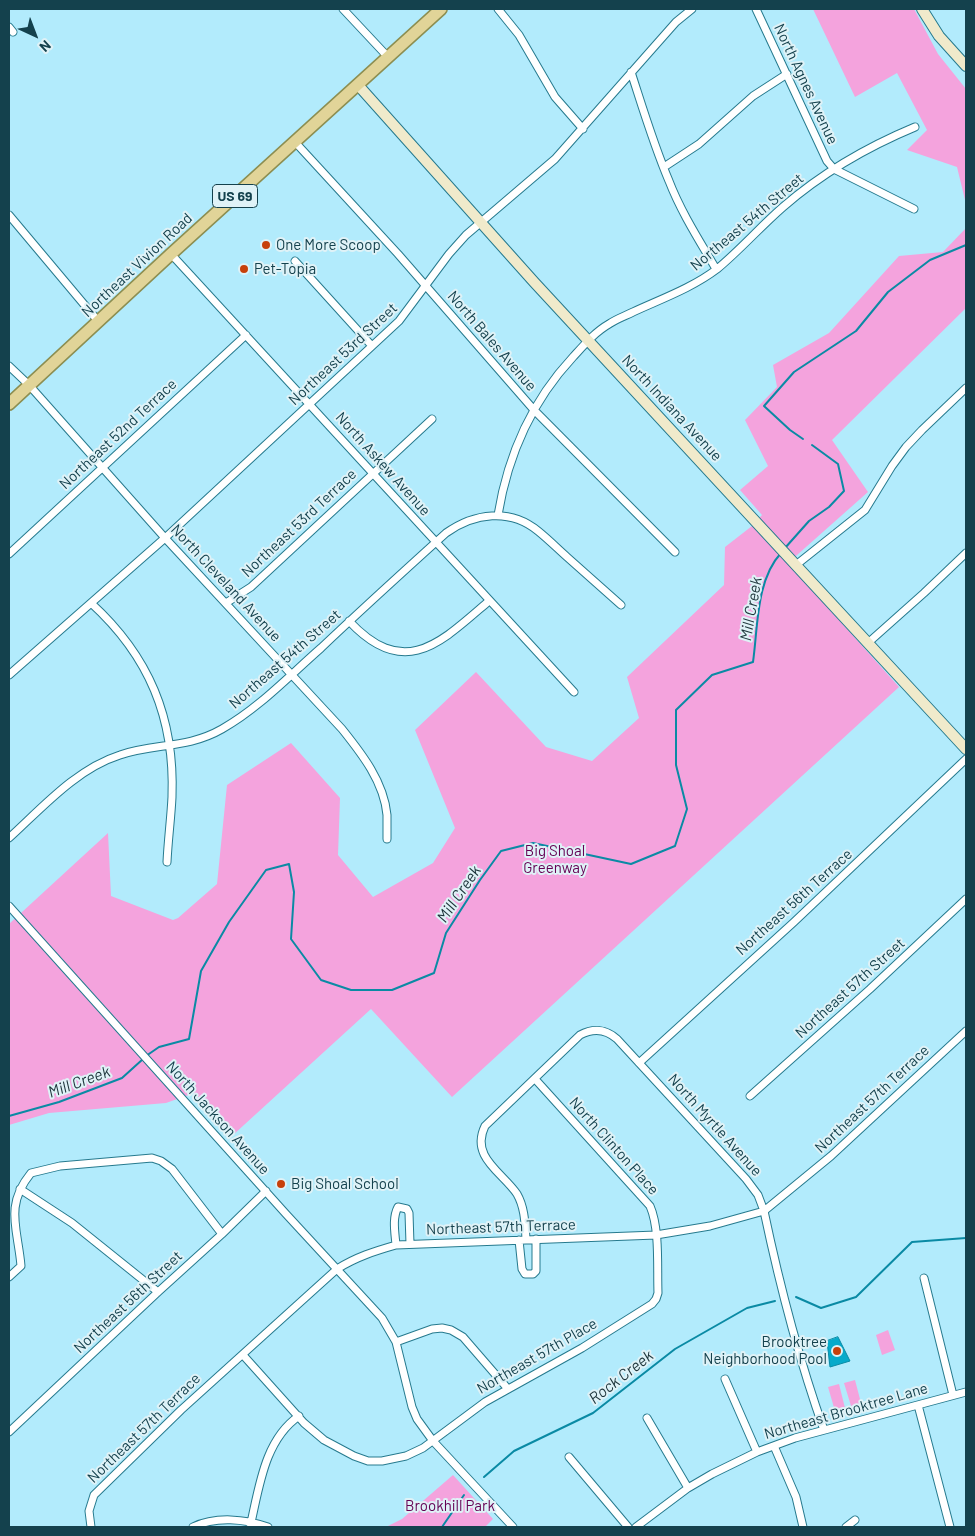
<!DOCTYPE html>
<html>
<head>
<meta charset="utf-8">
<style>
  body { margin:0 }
  #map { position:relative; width:975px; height:1536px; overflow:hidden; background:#b2ebfc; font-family:Barlow,sans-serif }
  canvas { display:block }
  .frame { position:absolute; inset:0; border:10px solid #14414d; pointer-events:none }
  .north { position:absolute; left:10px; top:10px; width:50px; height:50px; -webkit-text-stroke:4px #dff2f7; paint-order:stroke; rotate:137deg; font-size:14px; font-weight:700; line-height:20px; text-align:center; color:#14414d }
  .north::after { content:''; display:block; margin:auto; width:18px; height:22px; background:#14414d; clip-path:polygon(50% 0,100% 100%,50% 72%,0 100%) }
</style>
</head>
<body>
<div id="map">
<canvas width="975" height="1536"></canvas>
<div class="frame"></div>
<div class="north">N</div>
</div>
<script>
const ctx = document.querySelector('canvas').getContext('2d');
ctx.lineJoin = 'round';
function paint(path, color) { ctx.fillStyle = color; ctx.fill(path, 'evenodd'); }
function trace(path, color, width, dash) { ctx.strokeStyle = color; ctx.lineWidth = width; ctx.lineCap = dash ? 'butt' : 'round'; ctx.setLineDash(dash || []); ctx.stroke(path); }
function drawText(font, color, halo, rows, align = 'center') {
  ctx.font = font + ' Barlow,sans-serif'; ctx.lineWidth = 4; ctx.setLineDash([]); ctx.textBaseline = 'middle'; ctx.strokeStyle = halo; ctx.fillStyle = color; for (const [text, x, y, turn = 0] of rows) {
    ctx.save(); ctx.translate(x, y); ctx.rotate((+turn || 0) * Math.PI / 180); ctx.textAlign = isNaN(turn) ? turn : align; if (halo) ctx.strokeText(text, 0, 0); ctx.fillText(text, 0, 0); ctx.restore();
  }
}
const green = new Path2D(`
  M813 9H914L938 54 966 89V204L957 167 907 150 927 130 897 73 855 97Z
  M966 228V308L832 440 868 492 788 563 899 687 452 1097 371 1009 233 1135 194 1093 166 1103 49 1113 9 1125V924L108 833 111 896 173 920 178 918 217 884 227 785 291 743 340 798 338 855 373 897 433 863 455 828 415 730 476 672 546 747 592 761 639 718 627 677 724 585 725 547 752 526 762 515 740 490 768 466 745 420 777 387 773 365 829 333 899 256 943 252Z
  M888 1330 895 1350 882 1355 876 1335Z
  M855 1380 861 1403 851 1406 844 1383Z
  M839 1384 845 1408 835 1411 828 1387Z
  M453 1475 493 1519 485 1527H386L402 1519Z`);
const water = new Path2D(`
  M838 1337 850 1361 830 1367 827 1341Z`);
const stream = new Path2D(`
  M803 439 790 430 764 406 794 372 856 331 888 292 930 260 966 245
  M785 548 809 521 829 507 844 491 838 464 812 445
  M146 1056 159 1047 189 1039 201 971 229 922 266 870 289 864 294 892 291 939 321 980 351 990H392L434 973 446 933 480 880 501 851 533 843 631 864 675 846 687 809 676 765V710L712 675 753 662C758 627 756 580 781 553
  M9 1116 59 1102 122 1078 143 1059
  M796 1297 821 1308 856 1297 912 1242 966 1238
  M484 1477 514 1451 593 1413 675 1349 747 1308 775 1301
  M442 1527 464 1495`);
const street = new Path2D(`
  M343 9 388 57
  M498 9 519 35 555 97 583 129
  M756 9 827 161 834 169 914 209
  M9 27 13 32
  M631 72C643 109 654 146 669 181 681 212 699 240 716 269
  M295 142 398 254 534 410 675 552
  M664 167 699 144 753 96 787 74
  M9 215 98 321
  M171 254 574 692
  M295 261 372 346
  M9 366 29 385 165 538 342 729C362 754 384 782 387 815 387 823 387 831 387 839
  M498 515C508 454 531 402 573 357 584 345 595 332 609 324 616 319 625 316 633 312 661 299 692 288 717 269 740 250 760 227 783 207 822 173 867 147 915 127
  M9 554 246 335
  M796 565 865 510 892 466 906 447 922 430 966 388
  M91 603C149 656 175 718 172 797 171 818 168 840 167 862
  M226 603 251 587 432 419
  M349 621C405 681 441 642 489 601
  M869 642 924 593 966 553
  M9 675 165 538 399 321 449 254 466 235 555 159 653 48 676 22 692 9
  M9 838C42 808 76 769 120 755 155 743 187 749 222 729 259 708 289 676 321 648 362 609 404 571 446 533 474 513 510 508 538 531 548 539 557 548 567 557 585 573 603 589 621 605
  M9 906 286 1214 382 1318 396 1342 412 1407 417 1419 433 1441 513 1527
  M639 1063 794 922 966 759
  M750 1096 870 989 966 899
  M20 1189 72 1223 158 1292
  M526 1239C525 1224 525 1208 517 1194 502 1172 470 1157 485 1126L580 1035C593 1028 606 1029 617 1039L746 1179 758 1195 764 1211C780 1287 798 1357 824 1430
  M519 1240 522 1269 525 1274H533L536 1271V1239
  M396 1245C395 1233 392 1218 398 1207L407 1209 409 1213 410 1244
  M9 1277 21 1266C18 1229 4 1206 31 1173L60 1166 152 1158 161 1161 172 1169 222 1234
  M924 1278 953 1395
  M396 1342 432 1329 442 1328 451 1330 463 1337 508 1389
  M243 1355 304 1423 324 1440 354 1456 368 1461H382L406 1456 423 1448 485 1402 582 1348 652 1304 656 1299 658 1293C657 1267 660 1229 650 1206L535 1079
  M725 1379 757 1452
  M918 1405 950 1527
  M647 1418 688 1488
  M9 1432 158 1292 222 1234 266 1191
  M774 1446 796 1497 803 1527
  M569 1457 628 1527
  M91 1527 89 1511 94 1495 181 1410 337 1269C356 1257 375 1251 396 1245L656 1235 710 1226 764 1211 831 1156 966 1031
  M193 1527C216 1516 245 1519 268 1527
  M250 1527C259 1489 264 1440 299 1416
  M636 1527 688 1488 712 1474 757 1452 795 1438 966 1392
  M846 1527 855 1520`);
const secondary = new Path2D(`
  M922 9 939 36 966 66
  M358 85 534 282 966 749`);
const primary = new Path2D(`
  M9 404 171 254 441 9`);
const markers = [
  [266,245,5,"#c7400a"],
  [244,269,5,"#c7400a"],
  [281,1184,5,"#c7400a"],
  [837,1351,5,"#c7400a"]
];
const shields = [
  [235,196,45]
];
const shieldNames = [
  ["US 69",235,196]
];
const streetNames = [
  ["North Agnes Avenue",806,84,65],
  ["Northeast 54th Street",747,222,-40],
  ["Northeast Vivion Road",137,265,-43],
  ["North Bales Avenue",492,341,49],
  ["Northeast 53rd Street",343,354,-43],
  ["North Indiana Avenue",672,408,47],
  ["Northeast 52nd Terrace",118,434,-43],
  ["North Askew Avenue",383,464,48],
  ["Northeast 53rd Terrace",299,523,-43],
  ["North Cleveland Avenue",226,583,47],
  ["Northeast 54th Street",285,659,-41],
  ["Northeast 56th Terrace",794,902,-42],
  ["Northeast 57th Street",850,988,-42],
  ["Northeast 57th Terrace",872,1099,-43],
  ["North Jackson Avenue",218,1118,48],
  ["North Myrtle Avenue",715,1125,48],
  ["North Clinton Place",614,1146,48],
  ["Northeast 57th Terrace",501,1227,-2],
  ["Northeast 56th Street",128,1302,-43],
  ["Northeast 57th Place",537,1356,-30],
  ["Northeast Brooktree Lane",846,1411,-16],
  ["Northeast 57th Terrace",144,1428,-44]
];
const poiNames = [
  ["One More Scoop",276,245],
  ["Pet-Topia",254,269],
  ["Big Shoal School",291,1184],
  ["Brooktree",827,1342,"right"],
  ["Neighborhood Pool",827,1359,"right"]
];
const parkNames = [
  ["Big Shoal",555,851],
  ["Greenway",555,868],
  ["Brookhill Park",450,1506]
];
const waterNames = [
  ["Mill Creek",751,609,-80],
  ["Mill Creek",459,894,-56],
  ["Mill Creek",79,1082,-20],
  ["Rock Creek",621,1377,-38]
];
paint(green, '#f4a3dd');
paint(water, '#06aaca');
trace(water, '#0a8aa4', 1);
trace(stream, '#0a8aa4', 2);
trace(street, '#267a8e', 9);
trace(secondary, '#267a8e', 12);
trace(primary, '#8c8e51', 14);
trace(street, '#fff', 7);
trace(secondary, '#f0eacb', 10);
trace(primary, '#e1d498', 11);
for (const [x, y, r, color] of markers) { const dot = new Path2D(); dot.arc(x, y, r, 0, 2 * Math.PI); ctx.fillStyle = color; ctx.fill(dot); trace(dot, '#dff2f7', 2); }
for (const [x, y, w] of shields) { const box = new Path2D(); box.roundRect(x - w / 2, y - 11.5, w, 23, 4); ctx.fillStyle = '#dff2f7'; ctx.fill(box); trace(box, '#14414d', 1); }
drawText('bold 14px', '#14414d', null, shieldNames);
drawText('15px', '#14414d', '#dff2f7', streetNames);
drawText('15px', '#14414d', '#dff2f7', poiNames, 'left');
drawText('15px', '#640053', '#dff2f7', parkNames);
drawText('italic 16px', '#1d343a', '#dff2f7', waterNames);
</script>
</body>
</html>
